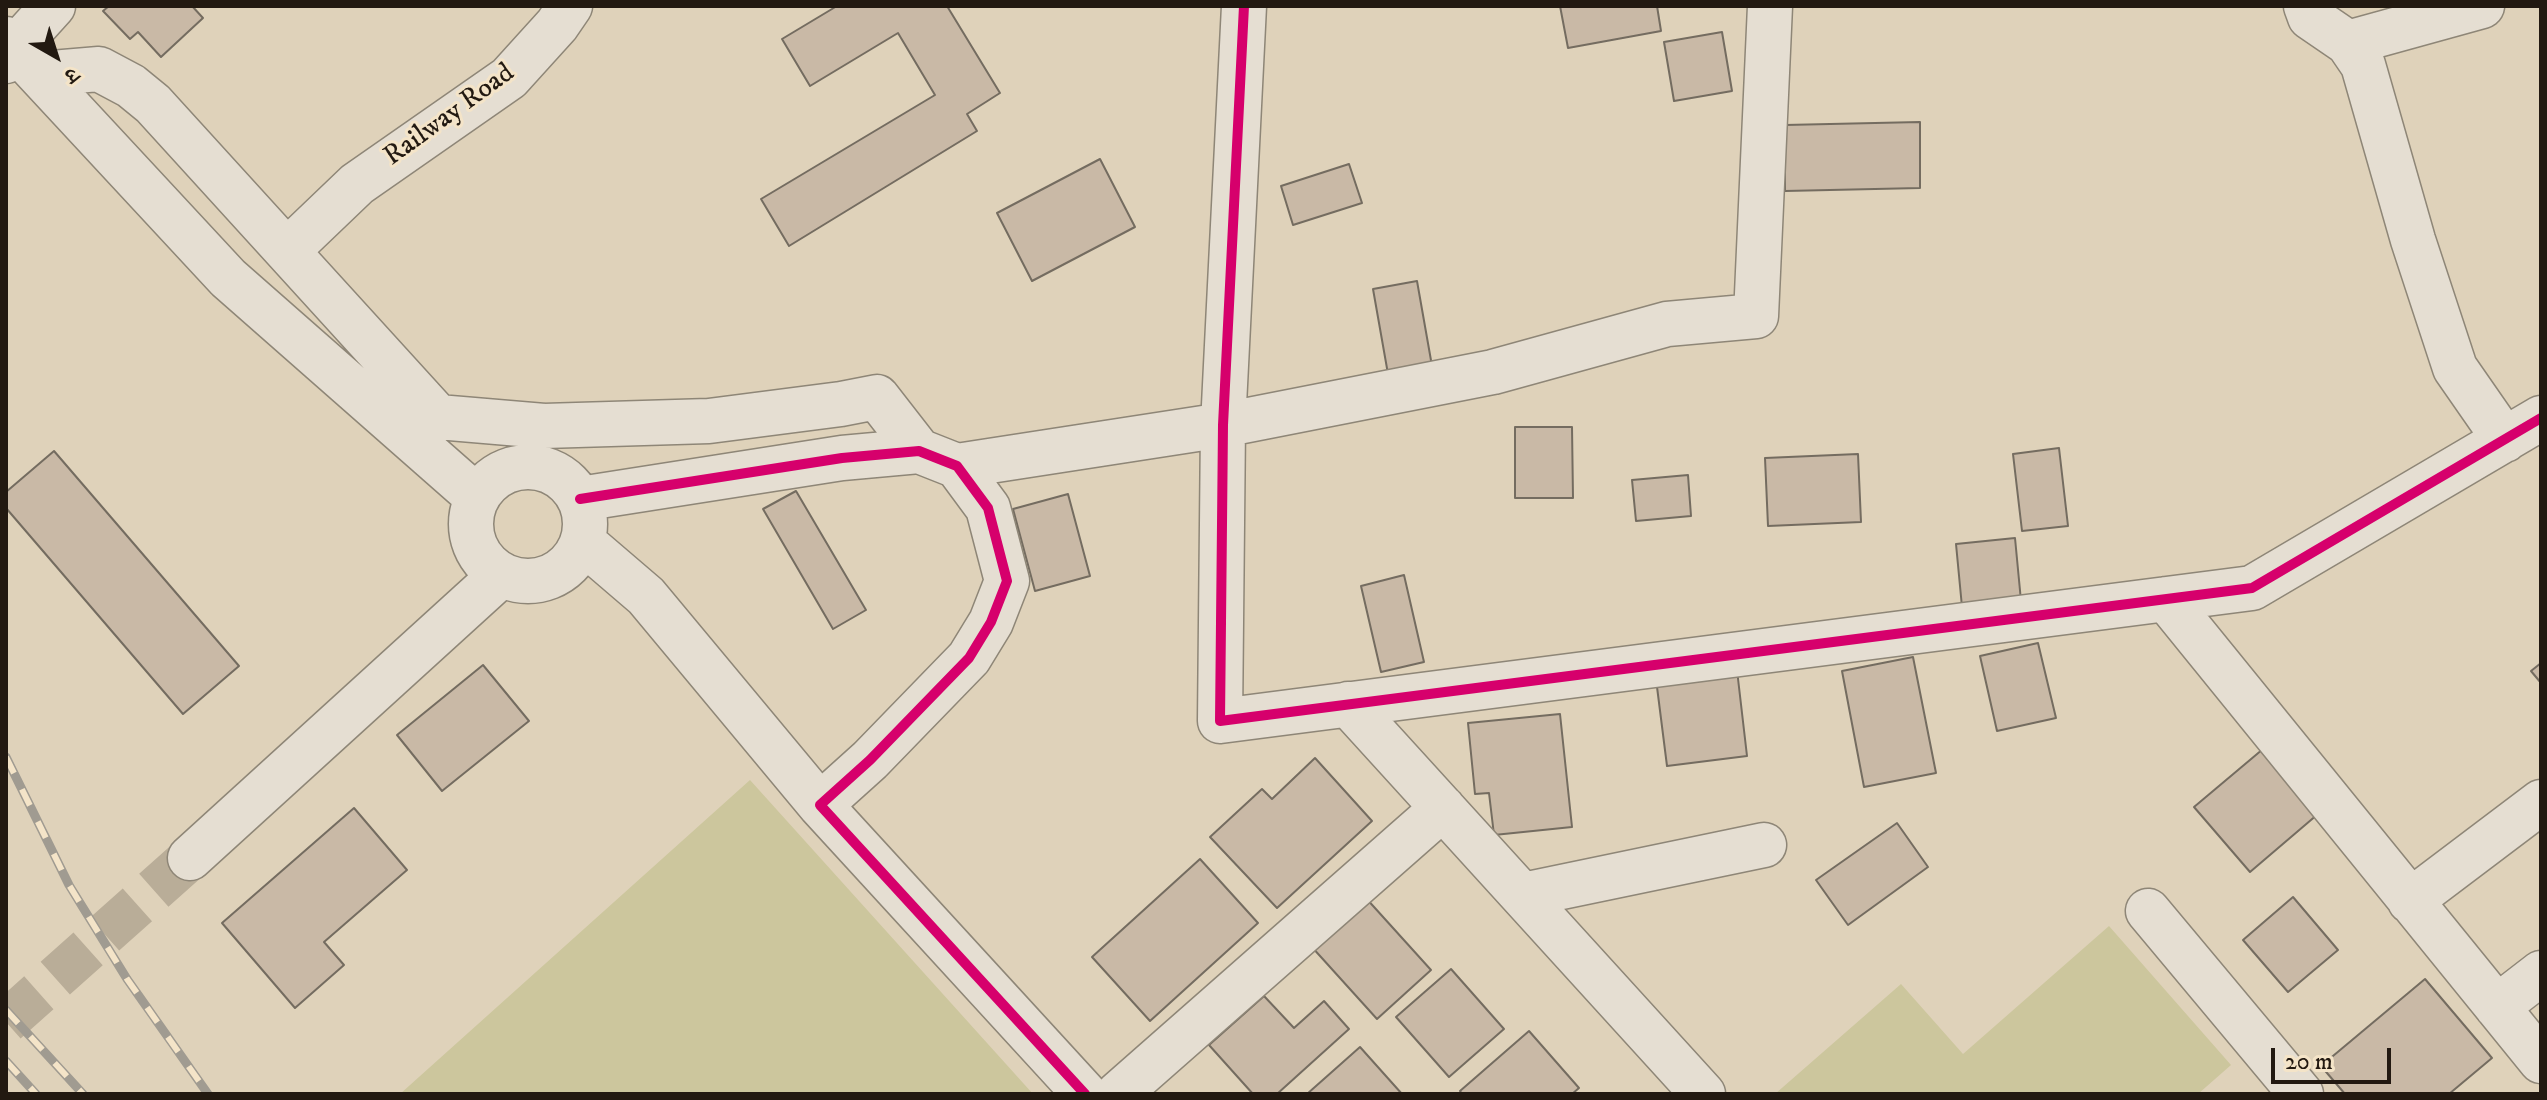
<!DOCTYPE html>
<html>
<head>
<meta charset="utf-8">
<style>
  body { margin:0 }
  #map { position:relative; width:2547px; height:1100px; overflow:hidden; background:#dfd2ba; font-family:"IM FELL DW Pica","Noto Serif Devanagari",serif }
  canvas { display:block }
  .frame { position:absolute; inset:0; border:8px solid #221911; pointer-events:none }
  .north { position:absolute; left:16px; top:16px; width:80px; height:80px; -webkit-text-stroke:6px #f4e4c8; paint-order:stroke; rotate:141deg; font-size:22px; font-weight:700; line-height:32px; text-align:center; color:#221911 }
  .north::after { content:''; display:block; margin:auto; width:28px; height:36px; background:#221911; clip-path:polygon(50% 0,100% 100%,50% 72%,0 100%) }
  .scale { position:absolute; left:2271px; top:1048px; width:120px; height:36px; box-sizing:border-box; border:4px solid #221911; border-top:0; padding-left:10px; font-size:24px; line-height:28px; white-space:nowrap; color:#221911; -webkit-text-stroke:6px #f4e4c8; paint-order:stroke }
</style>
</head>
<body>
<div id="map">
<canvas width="2547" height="1100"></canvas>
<div class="frame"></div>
<div class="north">उ</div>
<div class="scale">20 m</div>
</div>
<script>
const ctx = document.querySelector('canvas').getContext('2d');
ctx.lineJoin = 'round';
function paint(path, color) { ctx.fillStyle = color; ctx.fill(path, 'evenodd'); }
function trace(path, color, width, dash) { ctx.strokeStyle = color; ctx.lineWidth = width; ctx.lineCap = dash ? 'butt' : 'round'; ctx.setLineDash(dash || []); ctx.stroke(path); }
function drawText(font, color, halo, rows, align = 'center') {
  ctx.font = font + ' "IM FELL DW Pica",serif'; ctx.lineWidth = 6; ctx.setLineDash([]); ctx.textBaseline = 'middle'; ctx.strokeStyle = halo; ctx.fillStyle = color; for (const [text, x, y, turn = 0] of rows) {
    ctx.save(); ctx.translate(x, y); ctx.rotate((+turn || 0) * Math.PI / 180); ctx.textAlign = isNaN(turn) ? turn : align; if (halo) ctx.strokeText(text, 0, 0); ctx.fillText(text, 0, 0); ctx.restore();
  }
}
const green = new Path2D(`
  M750 780 1033 1094H400Z
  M2109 926 2231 1065 2198 1094H1775L1901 984 1963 1054Z`);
const building = new Path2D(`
  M109 6H192L203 18 161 57 138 32 130 39 103 11Z
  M837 6H947L1000 93 967 114 977 131 789 246 761 199 935 95 898 33 810 86 782 39Z
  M1560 6H1657L1661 31 1568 48Z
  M1722 32 1732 91 1674 101 1664 42Z
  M1920 122V188L1785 191V125Z
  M1100 159 1135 227 1032 281 997 213Z
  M1349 164 1362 203 1293 225 1281 186Z
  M1417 281 1432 366 1388 374 1373 289Z
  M1515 427H1572L1573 498H1515Z
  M2059 448 2068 526 2022 531 2013 454Z
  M54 451 239 666 183 714 6 508V492Z
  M1858 454 1861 522 1768 526 1765 458Z
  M1688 475 1691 516 1636 521 1632 480Z
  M796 491 866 610 833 629 763 509Z
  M1068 494 1090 576 1035 591 1013 509Z
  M2015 538 2021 601 1962 607 1956 544Z
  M1404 575 1424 662 1381 672 1361 586Z
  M2038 643 2056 718 1997 731 1980 656Z
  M1913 657 1936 773 1864 787 1842 671Z
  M2541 663V683L2531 671Z
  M483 665 529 721 442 791 397 735Z
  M1737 670 1747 756 1667 766 1656 679Z
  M1560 714 1572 827 1494 835 1489 793 1475 794 1468 723Z
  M2263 749 2318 814 2250 872 2194 807Z
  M1315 758 1372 821 1277 908 1210 837 1262 789 1272 799Z
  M354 808 407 870 324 942 344 965 295 1008 222 923Z
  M1897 823 1928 867 1848 925 1816 880Z
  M1200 859 1258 923 1150 1021 1092 957Z
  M1365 897 1431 970 1377 1019 1311 946Z
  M2293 897 2338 950 2288 992 2243 940Z
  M1451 969 1504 1029 1449 1077 1396 1017Z
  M2425 979 2492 1058 2449 1094H2345L2321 1066Z
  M1264 996 1294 1028 1324 1001 1349 1029 1277 1094H1253L1209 1045Z
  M1529 1031 1579 1088 1572 1094H1462L1460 1091Z
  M1360 1047 1402 1094H1307Z`);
const minorTunnel = new Path2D(`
  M6 1022 190 858`);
const minor = new Path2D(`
  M1244 6 1223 425 1220 721 2252 588 2541 418
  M2306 6 2310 17 2348 43 2363 65 2413 240 2455 368 2505 440
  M6 39 228 278 477 497
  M2348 43 2482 6
  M6 61 15 48 53 6
  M40 74 99 69 131 86 153 104 438 417 544 426 709 421 841 404 877 397 919 451
  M287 251 357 184 509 78 557 25 570 6
  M957 466 1223 425 1493 372 1667 324 1756 316 1770 6
  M471 524a57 57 0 1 1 114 0a57 57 0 1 1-114 0Z
  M580 499 842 458 919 451 957 466 988 508 1007 581 991 622 969 658 870 760 820 805 1085 1094
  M583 542 646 596 820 805
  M2166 599 2541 1061
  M1348 704 1703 1094
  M190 858 501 575
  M1523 895 1764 845
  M2410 901 2541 802
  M2148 911 2301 1094
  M2497 1007 2541 973
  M1118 1094 1443 808`);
const rail = new Path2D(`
  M6 757 69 885 127 979 208 1094
  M6 1010 83 1094
  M6 1061 36 1094`);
const cycleway = new Path2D(`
  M1244 6 1223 425 1220 721 2252 588 2541 418
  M580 499 842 458 919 451 957 466 988 508 1007 581 991 622 969 658 870 760 820 805 1085 1094`);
const streetNames = [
  ["Railway Road",450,116,-36]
];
paint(green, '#ccc69d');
paint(building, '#c9b9a6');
trace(building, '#746c60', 2);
trace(minorTunnel, '#b9ad98', 44, [44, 22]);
trace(minor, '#8e8677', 47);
trace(minor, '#e5ded2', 44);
trace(rail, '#a09b91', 9);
trace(rail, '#f4e4c8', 6, [18]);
trace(cycleway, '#d6006c', 10);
drawText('28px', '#221911', '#f4e4c8', streetNames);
</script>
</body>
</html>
